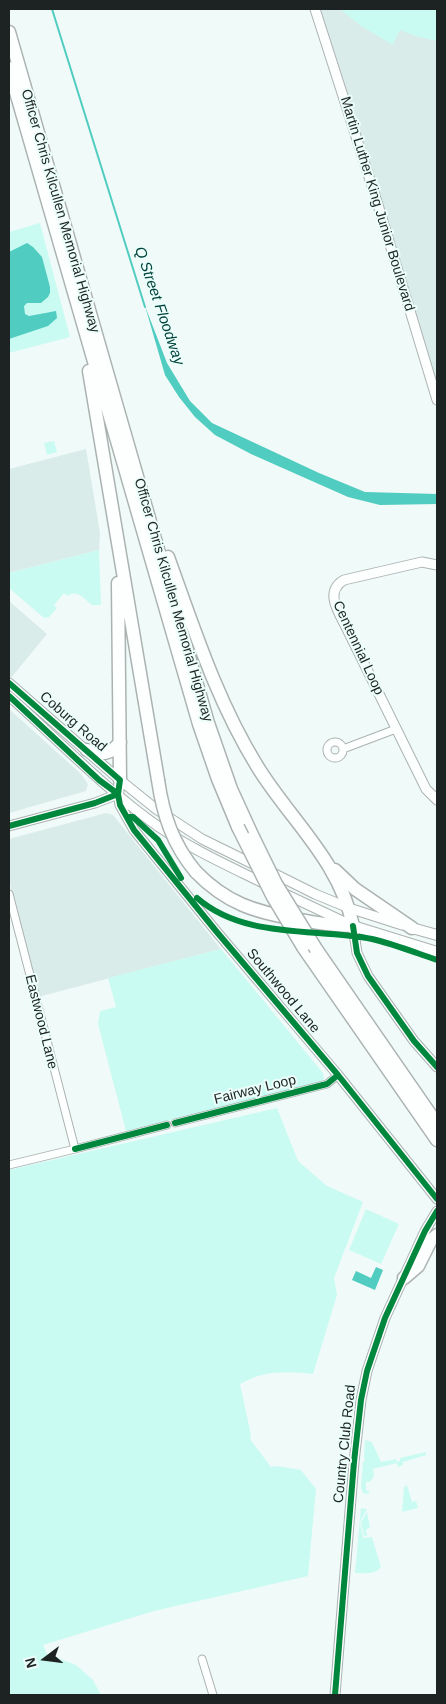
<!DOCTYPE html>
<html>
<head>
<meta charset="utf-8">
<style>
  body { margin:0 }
  #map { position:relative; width:446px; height:1704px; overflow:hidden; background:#f0faf8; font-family:Helvetica,sans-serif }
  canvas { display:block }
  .frame { position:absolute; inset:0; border:10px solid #1d2322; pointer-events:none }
  .north { position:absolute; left:20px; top:1634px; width:50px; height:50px; -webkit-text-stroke:4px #ecfefa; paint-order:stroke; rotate:255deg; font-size:14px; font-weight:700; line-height:20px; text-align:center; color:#1d2322 }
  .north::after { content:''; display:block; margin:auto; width:18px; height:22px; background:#1d2322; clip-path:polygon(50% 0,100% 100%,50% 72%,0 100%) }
</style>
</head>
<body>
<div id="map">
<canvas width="446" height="1704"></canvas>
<div class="frame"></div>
<div class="north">N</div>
</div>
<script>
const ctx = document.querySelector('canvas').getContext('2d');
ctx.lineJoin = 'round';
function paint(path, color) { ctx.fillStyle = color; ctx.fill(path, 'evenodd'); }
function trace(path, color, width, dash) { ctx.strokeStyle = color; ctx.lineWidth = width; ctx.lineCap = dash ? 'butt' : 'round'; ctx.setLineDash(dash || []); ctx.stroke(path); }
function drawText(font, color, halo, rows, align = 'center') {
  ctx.font = font + ' Helvetica,sans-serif'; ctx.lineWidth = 4; ctx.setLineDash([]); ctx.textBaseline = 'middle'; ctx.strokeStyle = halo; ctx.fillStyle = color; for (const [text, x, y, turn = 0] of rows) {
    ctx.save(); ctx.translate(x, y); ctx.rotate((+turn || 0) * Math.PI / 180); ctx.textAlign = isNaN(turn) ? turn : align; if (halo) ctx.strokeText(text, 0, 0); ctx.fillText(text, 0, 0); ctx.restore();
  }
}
const built = new Path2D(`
  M315 9H437V400Z
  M86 449 100 533 99 550 9 573V469Z
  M9 601 47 634 11 678 9 677Z
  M9 709 81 774 88 784 86 791 9 813Z
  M106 813 113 815 221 949 38 997 11 891 9 870V839Z`);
const green = new Path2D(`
  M340 9H437V41L415 36 400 30 393 45 361 26Z
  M40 223 70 337 9 353V232Z
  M54 441 57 452 47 455 44 443Z
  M99 550 101 605H92C84 599 77 589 68 596L64 593 54 605 57 608 49 617 44 618 9 588V573Z
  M221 949 323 1073 324 1079 319 1083 126 1131 98 1024 100 1011 116 1007 108 978Z
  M277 1108 298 1161 327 1186 363 1202 334 1278 337 1295 313 1374C286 1371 264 1370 240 1384L251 1435 250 1439 271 1467 277 1466 301 1470 316 1489 308 1576 154 1611 43 1645 47 1654 76 1665 93 1680 101 1695H9V1170Z
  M366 1209 399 1224 381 1264 349 1250Z
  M365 1440 372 1442 381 1462 396 1459 397 1462 400 1461V1458L426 1452V1455L403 1462V1465L398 1467 397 1463 373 1469 374 1476 370 1482H366V1490L370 1492 368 1494 363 1493 361 1487 363 1462 365 1460 364 1457Z
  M407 1485 412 1502 416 1501 418 1508 402 1512 404 1487Z
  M361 1508 367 1509 360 1522 363 1537 364 1538 372 1537 381 1567C375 1575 364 1573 355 1573Z
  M367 1512 370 1527 366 1530 367 1536H364L361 1522Z`);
const water = new Path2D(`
  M27 243 33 247 42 257 50 287V293L48 297 41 303H27L24 306 25 314 29 316 56 311 57 318 48 326 9 339V252Z
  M145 306 167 363 190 401 212 423 319 473 365 492 437 494V504L380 505 348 497 251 454 215 435 195 417 179 397 165 375Z
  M376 1267 383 1270 375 1290 352 1280 356 1271 371 1278Z`);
const stream = new Path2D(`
  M52 9 145 307`);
const street = new Path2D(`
  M327 750a8 8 0 1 1 16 0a8 8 0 1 1-16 0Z
  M343 749 396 729
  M9 894 75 1149
  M175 1123 327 1084 338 1075
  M9 1165 75 1149 167 1125
  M202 1659 213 1695`);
const secondary = new Path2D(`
  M315 9 378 205 437 400
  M437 565 422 562 344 580C325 591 337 610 345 625L426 789 437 800
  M9 683 120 780 156 809 202 839 257 866
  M9 696C58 740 105 789 159 827 193 850 231 867 267 885
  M118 794 120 805 134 830 216 931 338 1075 437 1199
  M9 826 95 803 118 794
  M269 871 315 894 349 908 402 925
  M281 892 353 926 357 953 368 976 414 1041 437 1067
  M335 1695 354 1462 361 1400 367 1371 385 1318 425 1231 437 1211`);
const primary = new Path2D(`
  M118 794 120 780
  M353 926 437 952
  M412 928 437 935`);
const highway = new Path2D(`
  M9 32 208 723 231 789 253 837
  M9 68 199 724 218 779 238 827
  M89 371 158 780
  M168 557C194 629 217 701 257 766 290 820 340 861 353 926 333 926 315 923 296 919 255 912 226 903 196 872
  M118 583 120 780
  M87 750C102 755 111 755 120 742
  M335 870 355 889 412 928
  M303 947 437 1140
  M316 949 437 1124
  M404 1278 418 1266 431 1240 437 1235`);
const highwayBridge = new Path2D(`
  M158 780C163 815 173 845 196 872
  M238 827 273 897 303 947
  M253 837 276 884 316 949`);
const cycleway = new Path2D(`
  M9 683 120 780 118 794 120 805 134 830 216 931 338 1075 437 1199
  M9 696 99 780 118 794
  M127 817H133L158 840 181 878
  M9 826 95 803 118 794
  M197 898C244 939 314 928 372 939 394 944 416 953 437 960
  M353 926 357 953 368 976 414 1041 437 1067
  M175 1123 327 1084 338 1075
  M75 1149 167 1125
  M335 1695 354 1462 361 1400 367 1371 385 1318 425 1231 437 1211`);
const streetNames = [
  ["Martin Luther King Junior Boulevard",377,204,73],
  ["Officer Chris Kilcullen Memorial Highway",60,211,74],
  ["Officer Chris Kilcullen Memorial Highway",173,600,74],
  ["Centennial Loop",358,648,65],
  ["Coburg Road",73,722,41],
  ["Southwood Lane",283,991,50],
  ["Eastwood Lane",41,1022,76],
  ["Fairway Loop",255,1090,-14],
  ["Country Club Road",345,1444,-84]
];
const waterNames = [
  ["Q Street Floodway",159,306,71]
];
paint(built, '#daece9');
paint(green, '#cafbf3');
paint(water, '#50ccc0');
trace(stream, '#50ccc0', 2);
trace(street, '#abb3b2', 9);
trace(secondary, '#abb3b2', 11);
trace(primary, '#abb3b2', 12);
trace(highway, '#abb3b2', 15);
trace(street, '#fdfefe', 7);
trace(secondary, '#fdfefe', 9);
trace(primary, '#fdfefe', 10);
trace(highway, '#fdfefe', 12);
trace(highwayBridge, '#abb3b2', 15, []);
trace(highwayBridge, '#fdfefe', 12);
trace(cycleway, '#00873e', 6);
drawText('14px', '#1d2322', '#ecfefa', streetNames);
drawText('italic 15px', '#00433c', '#ecfefa', waterNames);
</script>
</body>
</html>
